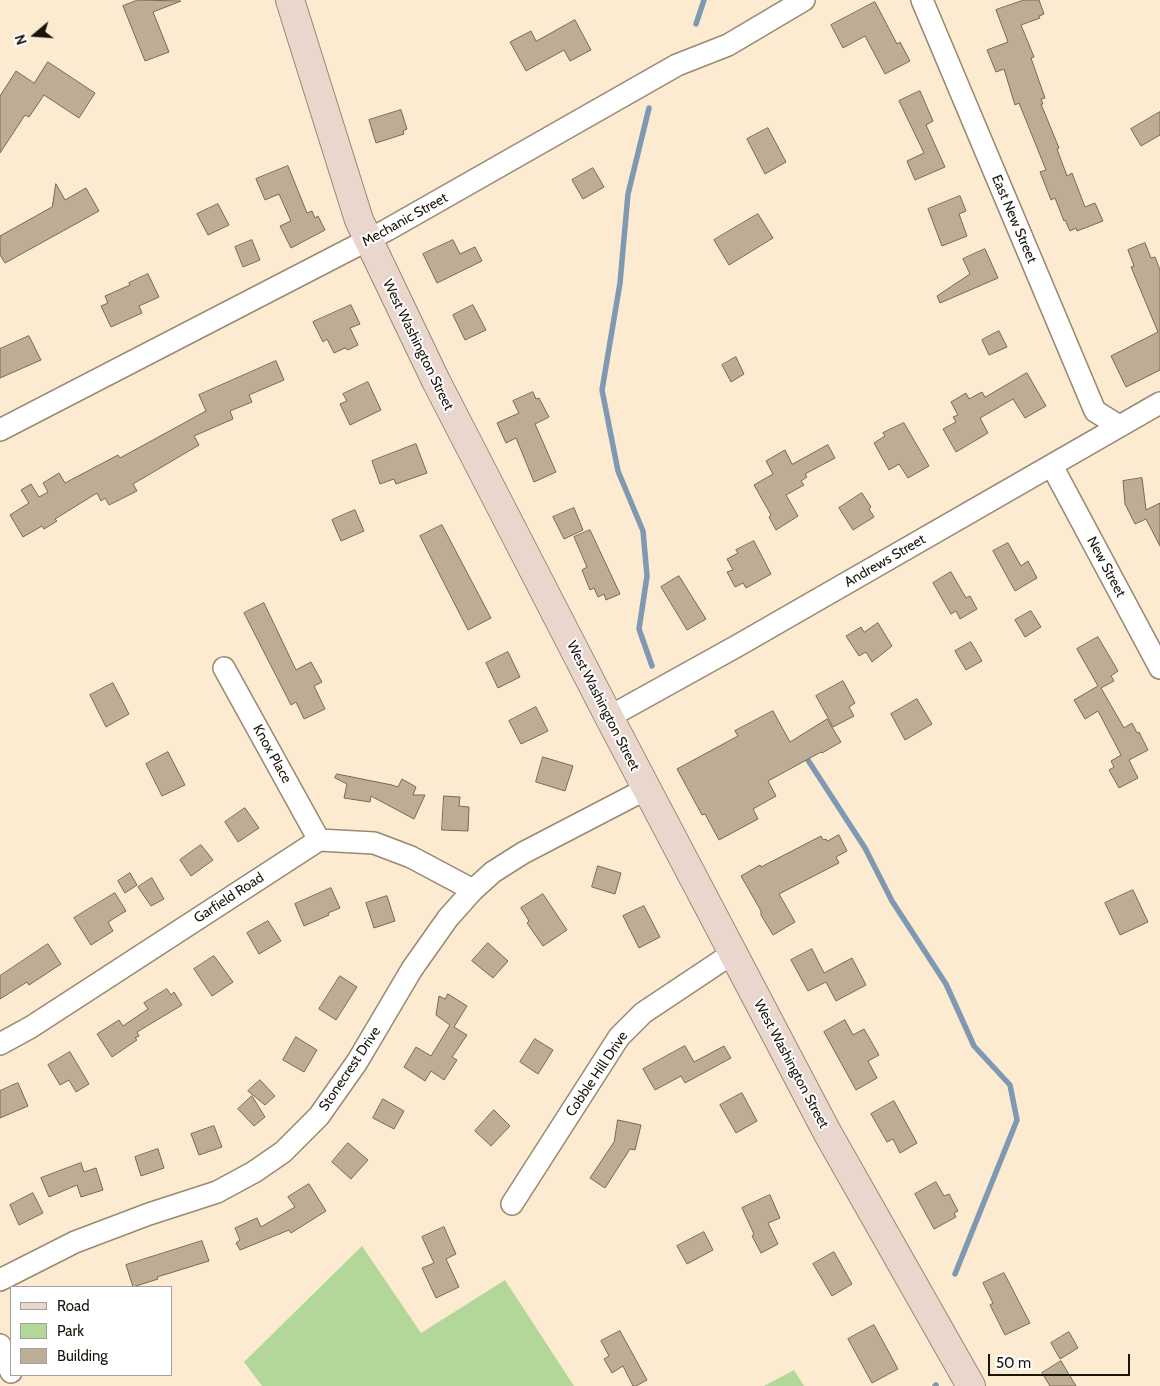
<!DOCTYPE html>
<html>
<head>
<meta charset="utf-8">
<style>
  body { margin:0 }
  #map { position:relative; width:1160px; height:1386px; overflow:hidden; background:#fcebd1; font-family:Cabin,sans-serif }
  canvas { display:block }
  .legend { position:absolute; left:10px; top:1286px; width:162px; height:90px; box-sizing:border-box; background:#fff; border:1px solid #a3a19d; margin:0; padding:6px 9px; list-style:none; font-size:15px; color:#1a150b }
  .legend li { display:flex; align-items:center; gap:10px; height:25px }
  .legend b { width:25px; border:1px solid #a3a19d }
  .north { position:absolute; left:10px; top:10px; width:50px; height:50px; -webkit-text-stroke:4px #fff; paint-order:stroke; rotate:252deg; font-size:14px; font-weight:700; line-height:20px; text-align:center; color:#1a150b }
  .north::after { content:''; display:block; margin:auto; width:18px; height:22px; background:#1a150b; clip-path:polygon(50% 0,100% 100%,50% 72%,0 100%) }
  .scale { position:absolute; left:988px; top:1354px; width:142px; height:22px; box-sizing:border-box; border:2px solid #1a150b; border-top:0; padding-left:6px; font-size:15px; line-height:18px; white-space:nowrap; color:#1a150b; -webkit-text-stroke:4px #fff; paint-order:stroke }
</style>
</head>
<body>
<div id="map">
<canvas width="1160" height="1386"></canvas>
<ul class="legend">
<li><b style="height:6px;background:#e9d6cd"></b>Road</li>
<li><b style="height:14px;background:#b3d799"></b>Park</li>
<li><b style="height:14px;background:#bdad94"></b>Building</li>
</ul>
<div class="north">N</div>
<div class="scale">50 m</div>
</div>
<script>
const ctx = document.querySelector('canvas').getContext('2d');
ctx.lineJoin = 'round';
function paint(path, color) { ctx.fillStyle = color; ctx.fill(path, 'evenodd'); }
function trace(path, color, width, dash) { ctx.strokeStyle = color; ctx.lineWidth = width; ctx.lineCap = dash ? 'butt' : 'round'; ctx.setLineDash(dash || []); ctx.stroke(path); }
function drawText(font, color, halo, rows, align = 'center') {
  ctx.font = font + ' Cabin,sans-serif'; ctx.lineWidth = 4; ctx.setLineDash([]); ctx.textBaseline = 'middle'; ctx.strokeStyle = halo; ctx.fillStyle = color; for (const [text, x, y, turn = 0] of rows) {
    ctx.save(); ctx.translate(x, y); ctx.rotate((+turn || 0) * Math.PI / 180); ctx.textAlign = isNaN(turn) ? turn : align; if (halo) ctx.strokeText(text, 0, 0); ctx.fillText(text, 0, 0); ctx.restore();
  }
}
const green = new Path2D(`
  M362 1246 421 1333 505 1280 574 1386H262L244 1362Z
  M794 1370 804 1386H764Z`);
const stream = new Path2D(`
  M696 24 704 0
  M649 108 628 194 620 283 602 390 618 471 643 531 647 576 639 629 652 666
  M804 754 865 848 892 901 946 984 974 1046 1010 1085 1017 1120 955 1274
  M935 1386 936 1385`);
const building = new Path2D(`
  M138 0 181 1 153 12 169 52 145 61 123 6Z
  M1024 0H1039L1044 14 1039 16 1040 18 1021 25 1034 57 1031 58 1045 98 1041 99 1043 104H1041L1059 148 1057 149 1067 176 1072 173 1085 207 1095 203 1103 221 1077 231 1076 228 1070 231 1065 220 1064 221 1055 198 1051 200 1040 172 1046 170 1019 103 1015 105 1004 69 996 72 987 50 1008 42 996 10Z
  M875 2 897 44 900 42 910 61 885 74 865 36 843 48 831 25Z
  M575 20 591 50 570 61 564 50 526 71 510 42 531 31 536 41Z
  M48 62 95 93 79 118 44 95 29 117 25 115 0 153V96L16 71 34 83Z
  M920 91 933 121 926 125 945 167 915 180 907 161 924 153 899 101Z
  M401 110 407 129 403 131 404 134 376 143 369 120Z
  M1160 112V135L1141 146 1131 129Z
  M768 128 786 162 765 174 747 139Z
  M288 166 307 213 312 211 315 218 318 216 325 230 291 248 280 226 291 221 279 194 265 200 256 179Z
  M593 168 604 187 583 199 572 180Z
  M56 184 65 200 86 188 99 211 5 263 0 255V236L52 207Z
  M960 196 966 211 959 214 967 236 942 246 928 209Z
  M218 204 229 225 208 235 197 214Z
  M758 214 773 238 729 265 714 240Z
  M252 240 260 260 243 267 235 247Z
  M453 240 460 254 475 247 482 261 437 283 423 254Z
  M1145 243 1151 258 1155 257 1160 270V370L1126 387 1111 356 1158 332 1131 267 1134 266 1128 250Z
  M985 249 998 278 940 303 937 296 970 274 963 259Z
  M148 274 159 297 139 306 142 313 111 327 101 306 108 303 105 296 130 285 129 283Z
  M351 305 360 324 350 328 358 345 348 350 345 348 334 353 327 339 323 342 313 322Z
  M473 305 486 330 465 340 453 315Z
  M999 331 1007 347 989 355 982 340Z
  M29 336 41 360 0 378V349Z
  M736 357 744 374 731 382 722 365Z
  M276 361 284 380 249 395 252 402 230 411 233 419 194 436 199 445 133 484 137 491 109 505 105 498 101 501 97 493 55 519 57 521 44 529 42 526 23 537 10 515 29 503 21 490 31 484 39 497 48 492 43 483 59 473 65 483 118 455 120 458 206 411 199 395Z
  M1027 373 1046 406 1025 418 1013 399 980 418 988 433 956 452 943 429 956 422 953 417 958 415 951 402 966 393 969 399 982 392 985 397Z
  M368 382 381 410 350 425 340 404 347 401 343 394Z
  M533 392 536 399 539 398 549 417 535 424 556 472 534 482 516 438 506 443 497 423 519 413 513 401Z
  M904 423 929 466 908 478 899 464 889 470 874 443 885 436 883 433Z
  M416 444 427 473 396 484 394 479 380 484 372 461Z
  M828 445 835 458 805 474 807 477 801 481 804 485 786 495 798 516 776 530 769 517 771 515 754 485 773 474 766 461 785 450 792 464Z
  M1142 478 1146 510 1160 503V546L1146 519 1135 524 1125 504 1123 481Z
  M862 493 871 507 869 509 874 517 853 530 839 508Z
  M574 508 583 530 564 539 553 517Z
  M355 510 364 531 341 541 332 520Z
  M442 525 491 618 468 630 420 536Z
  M590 530 620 594 606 600 604 594 598 597 594 588 590 590 582 570 587 567 574 537Z
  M754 541 771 574 746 588 743 583 735 587 727 572 733 570 727 559 738 553 736 550Z
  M1008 543 1021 566 1028 561 1037 578 1015 591 993 551Z
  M951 572 966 598 970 596 977 609 960 619 956 611 951 614 933 583Z
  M679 576 706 619 687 630 661 587Z
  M264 603 296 670 311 662 322 682 314 686 325 709 304 719 296 702 291 705 244 613Z
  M1031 611 1041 627 1025 637 1015 620Z
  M878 623 892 646 872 662 866 652 859 656 846 636 861 627 864 632Z
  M1098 637 1118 671 1111 676 1114 681 1101 688 1124 728 1132 723 1137 733 1139 732 1148 750 1129 760 1138 778 1119 788 1109 770 1114 767 1111 761 1121 755 1098 711 1085 719 1074 700 1098 686 1077 649Z
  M971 642 982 661 966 670 955 651Z
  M508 652 520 677 498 688 486 663Z
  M843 681 855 703 849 707 854 716 833 727 816 696Z
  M113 683 129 714 106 727 90 695Z
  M917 699 932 724 905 740 891 714Z
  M536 707 548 731 521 744 509 721Z
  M773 711 790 742 827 719 841 742 822 753 821 752 768 781 776 796 753 809 758 819 719 840 705 814 702 815 677 769 738 736 735 731Z
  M168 752 185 785 162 796 146 764Z
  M543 757 573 766 565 791 536 782Z
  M337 774 392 785 398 787 402 779 416 787 413 795H425L414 819 371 796 370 802 344 798 347 784 335 778Z
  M444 796 460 797 459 806 469 807 468 831 442 830Z
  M245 808 259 828 238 842 225 822Z
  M839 835 847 851 836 857 839 863 779 894 795 922 773 935 761 915V911L741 876 760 865 761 867 821 836 823 840 826 839 827 841Z
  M201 845 213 860 191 876 180 860Z
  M598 866 621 873 615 894 592 887Z
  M130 873 137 885 125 893 118 881Z
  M152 878 164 899 151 906 138 887Z
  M331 888 340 908 328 913 329 915 304 926 295 904Z
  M1133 890 1148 922 1120 935 1105 903Z
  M115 893 126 911 108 922 113 931 91 945 74 918Z
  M543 894 567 930 543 946 527 923 529 921 521 908Z
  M387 896 395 921 374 928 366 903Z
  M644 906 660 937 639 948 623 916Z
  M268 921 281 941 259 954 247 933Z
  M488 943 508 961 493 978 472 961Z
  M48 944 61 964 29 985 27 982 0 999V976Z
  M812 949 824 973 852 958 866 985 836 1001 826 982 808 991 791 960Z
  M214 956 233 982 212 996 194 969Z
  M340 976 357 987 336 1020 319 1009Z
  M167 989 171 995 174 992 182 1005 137 1032 139 1036 135 1038 137 1040 112 1057 97 1034 119 1020 123 1026 148 1009 144 1003Z
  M448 994 467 1006 454 1027 467 1035 452 1057 457 1060 444 1080 431 1071 425 1081 404 1067 416 1047 431 1056 450 1025 436 1015 439 996 445 999Z
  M845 1020 853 1035 864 1029 879 1055 868 1061 877 1078 856 1090 824 1032Z
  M296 1037 317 1050 304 1072 283 1060Z
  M535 1039 553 1050 538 1074 520 1062Z
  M685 1046 694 1062 724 1046 731 1058 685 1083 681 1076 655 1090 643 1069Z
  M70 1052 89 1084 76 1092 69 1080 60 1085 48 1065Z
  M260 1080 275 1096 265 1105 248 1091Z
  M18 1083 28 1106 0 1118V1091Z
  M742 1093 757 1121 736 1133 720 1105Z
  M252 1096 265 1117 254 1126 238 1109Z
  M383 1099 404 1111 394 1129 373 1118Z
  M894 1101 917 1143 900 1153 893 1139 887 1142 871 1114Z
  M494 1110 510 1126 491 1146 475 1131Z
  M618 1120 641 1125 635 1150 630 1149 605 1188 590 1178 614 1142Z
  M214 1126 222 1147 199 1155 191 1134Z
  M348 1143 368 1160 351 1179 332 1162Z
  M158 1149 164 1168 141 1176 135 1157Z
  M81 1163 84 1172 96 1168 103 1190 81 1197 77 1185 49 1197 41 1178Z
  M936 1182 944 1196 949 1194 958 1211 954 1213 956 1217 934 1229 915 1194Z
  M309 1184 326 1211 291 1233 289 1230 240 1250 236 1243 240 1240 235 1228 257 1218 261 1227 295 1207 288 1197Z
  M33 1193 43 1213 19 1225 10 1205Z
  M770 1195 780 1218 768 1223 778 1244 761 1253 752 1236 754 1234 742 1208Z
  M444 1227 456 1254 446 1259 459 1287 436 1298 422 1268 434 1263 422 1237Z
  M704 1232 713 1250 687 1264 677 1246Z
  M202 1241 209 1261 157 1277 158 1279 133 1287 126 1265Z
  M834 1252 852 1284 832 1296 813 1264Z
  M1004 1273 1030 1323 1005 1335 990 1305 993 1303 983 1283Z
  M874 1325 898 1369 872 1383 848 1339Z
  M620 1331 647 1380 636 1386H633L623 1366 612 1373 604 1359 609 1356 601 1341Z
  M1069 1332 1078 1348 1060 1359 1051 1343Z
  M1061 1361 1076 1386H1050L1042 1373Z`);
const street = new Path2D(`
  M922 0 1095 411 1119 426
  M0 430 387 230 677 65 728 45 804 0
  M1052 466 1160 668
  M224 668 319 840
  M609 717 737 646 1160 403
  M0 1044 31 1027 319 840 374 843 411 857 473 890
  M512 1204 619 1037 643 1013 733 953
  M0 1280 75 1242 149 1214 217 1192 254 1172 283 1152 319 1116 357 1062 412 969 448 918 473 890 493 872 523 853 646 789
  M0 1345 11 1372`);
const secondary = new Path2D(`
  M290 0 359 220 436 381 609 717 827 1132 971 1386`);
const streetNames = [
  ["East New Street",1014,219,67],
  ["Mechanic Street",405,220,-29],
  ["West Washington Street",418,345,64],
  ["Andrews Street",885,561,-30],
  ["New Street",1106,567,62],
  ["West Washington Street",603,706,63],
  ["Knox Place",272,754,61],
  ["Garfield Road",229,898,-33],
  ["West Washington Street",791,1064,62],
  ["Stonecrest Drive",350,1069,-56],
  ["Cobble Hill Drive",597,1074,-56]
];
paint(green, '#b3d799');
trace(stream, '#8099b2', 5.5);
paint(building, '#bdad94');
trace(building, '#786a52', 1);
trace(street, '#988971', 24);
trace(secondary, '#988971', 30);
trace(street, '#fff', 21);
trace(secondary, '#e9d6cd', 28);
drawText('14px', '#1a150b', '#fff', streetNames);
</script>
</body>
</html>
